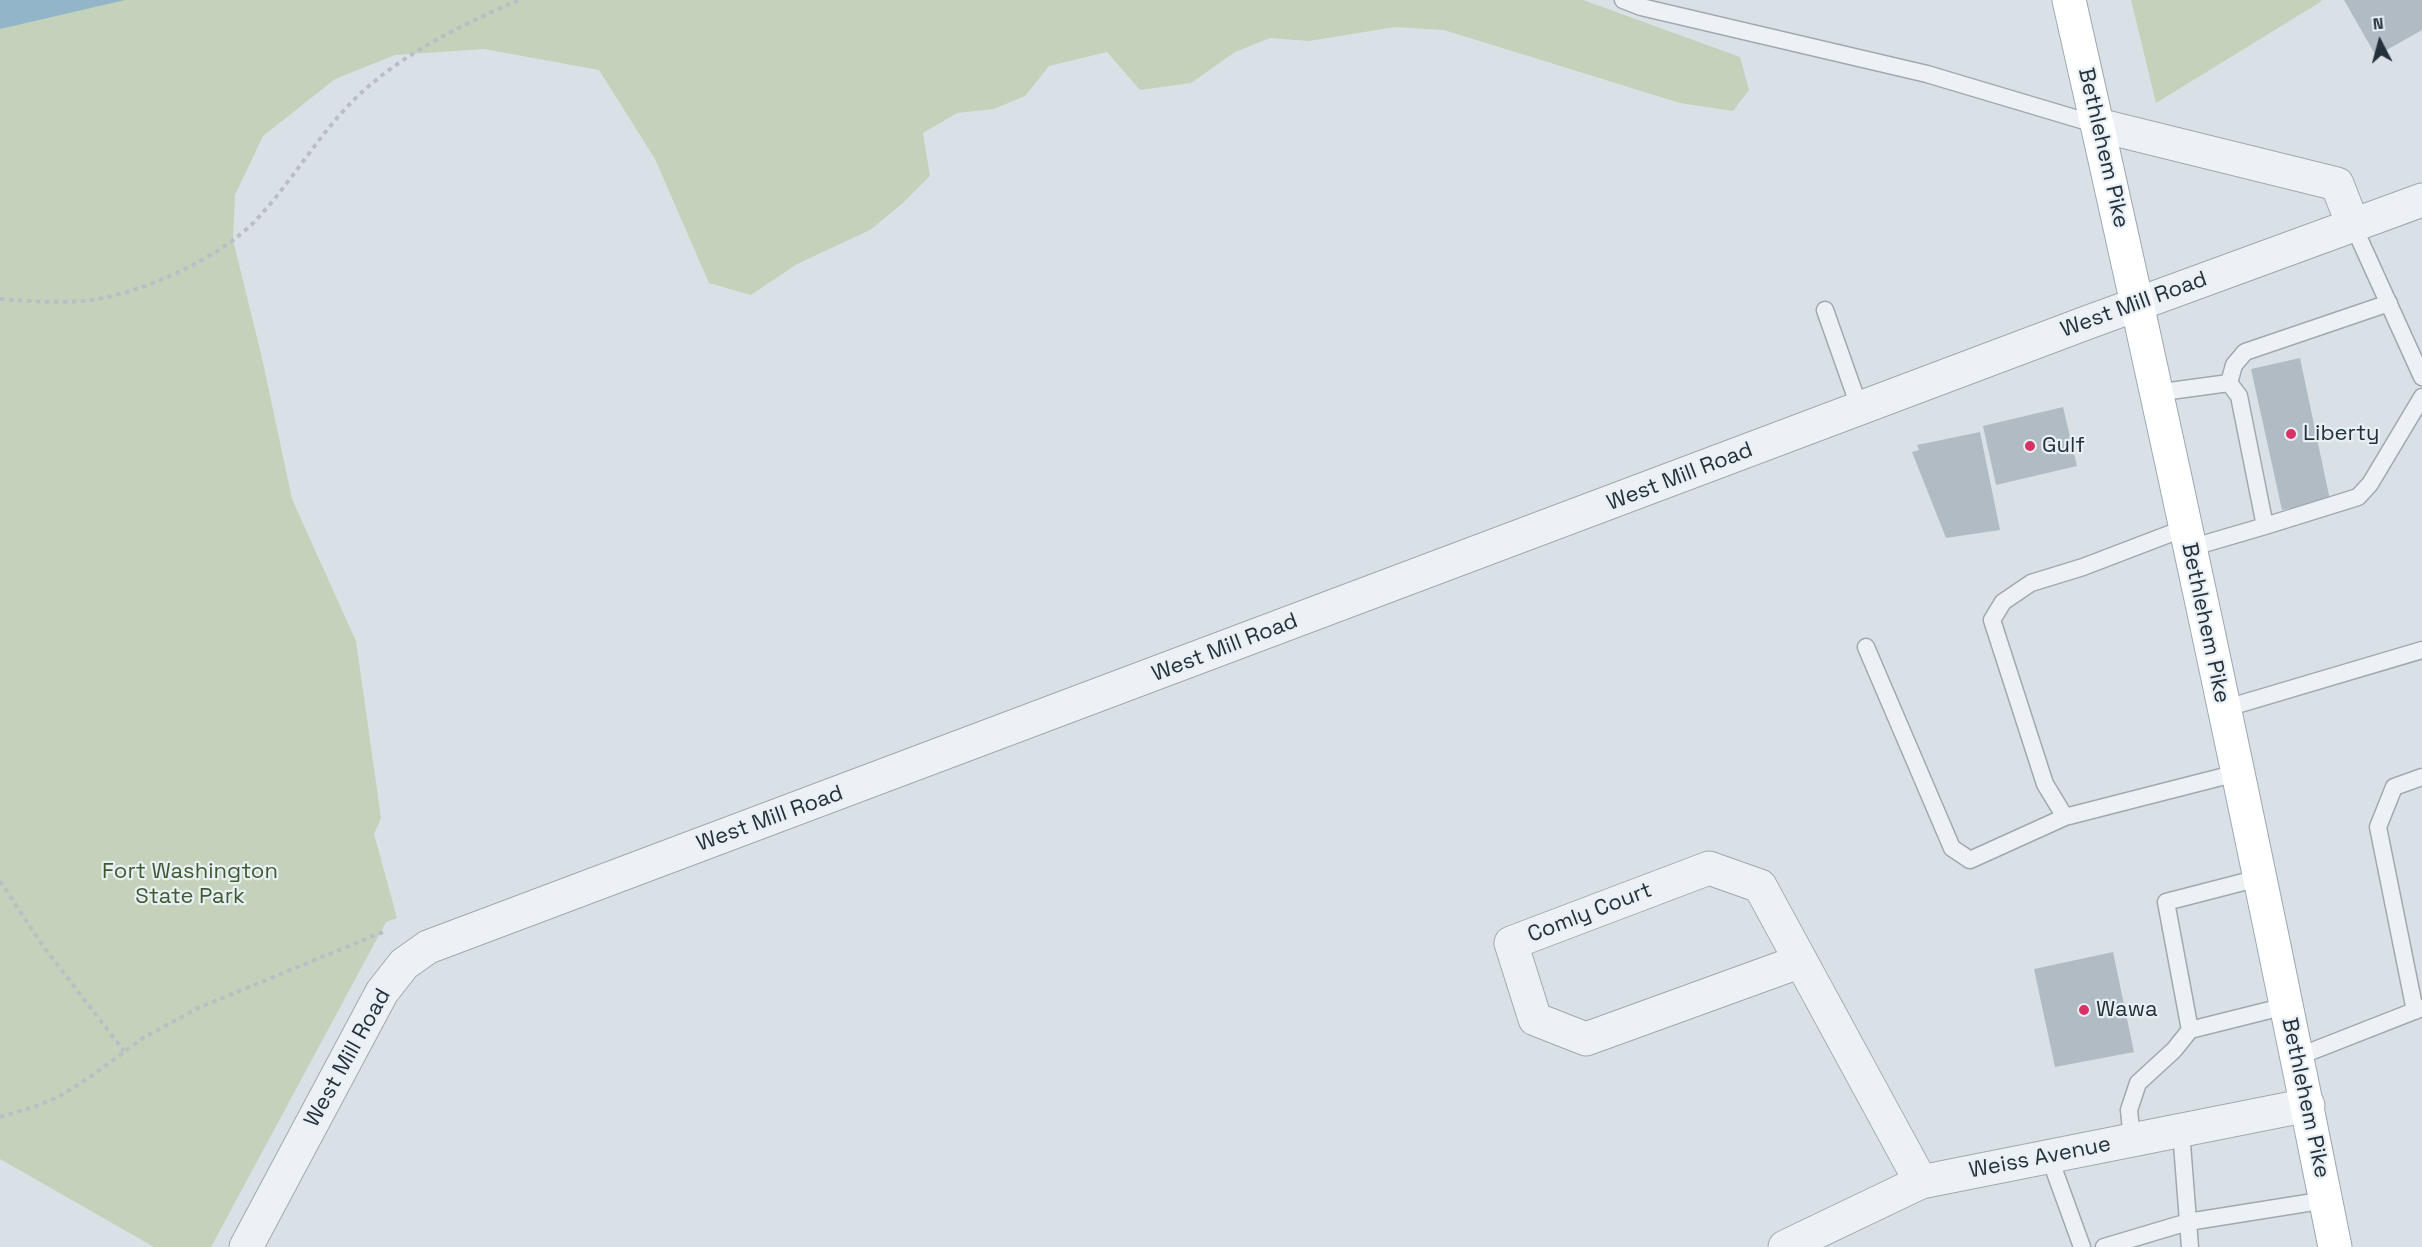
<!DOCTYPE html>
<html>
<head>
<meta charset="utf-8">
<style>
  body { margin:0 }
  #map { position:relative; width:2422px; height:1247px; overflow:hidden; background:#dae1e6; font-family:"Space Grotesk",sans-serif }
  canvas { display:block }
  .north { position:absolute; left:2350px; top:12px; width:60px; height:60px; -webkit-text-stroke:4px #e9f0f4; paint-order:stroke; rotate:354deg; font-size:16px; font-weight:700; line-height:24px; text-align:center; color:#24313d }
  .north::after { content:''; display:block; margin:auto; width:21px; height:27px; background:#24313d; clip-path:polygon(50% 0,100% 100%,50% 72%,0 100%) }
</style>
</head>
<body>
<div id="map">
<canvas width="2422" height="1247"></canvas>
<div class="north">N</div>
</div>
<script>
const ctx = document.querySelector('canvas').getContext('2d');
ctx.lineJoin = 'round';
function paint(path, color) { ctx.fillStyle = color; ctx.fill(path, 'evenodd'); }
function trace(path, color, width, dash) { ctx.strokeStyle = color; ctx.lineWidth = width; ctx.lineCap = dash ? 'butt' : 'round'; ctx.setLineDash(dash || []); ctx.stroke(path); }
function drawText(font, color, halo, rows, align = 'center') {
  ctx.font = font + ' "Space Grotesk",sans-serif'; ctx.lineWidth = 4.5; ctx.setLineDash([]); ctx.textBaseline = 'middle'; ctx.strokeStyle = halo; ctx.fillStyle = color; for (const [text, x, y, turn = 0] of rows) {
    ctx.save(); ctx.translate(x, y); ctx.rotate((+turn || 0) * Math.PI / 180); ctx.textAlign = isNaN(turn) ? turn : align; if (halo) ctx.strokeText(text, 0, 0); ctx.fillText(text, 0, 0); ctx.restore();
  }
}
const green = new Path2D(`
  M0 0H1583L1740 57 1749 90 1733 111 1680 103 1444 30 1395 27 1309 41 1270 38 1235 52 1191 83 1140 90 1107 52 1049 66 1025 96 994 109 957 113 923 133 930 176 903 203 870 230 797 264 751 295 709 283 655 159 599 70 484 49 395 55 335 79 263 136 235 195 233 240 262 358 292 499 356 641 381 818 374 834 397 918 386 922 211 1247H154L0 1159Z
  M2131 0H2321L2322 1 2156 103Z`);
const water = new Path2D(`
  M0 0H125L0 29Z`);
const building = new Path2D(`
  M2344 0H2422V30L2376 56Z
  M2300 358 2330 500 2282 510 2251 369Z
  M2063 407 2077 466 1996 485 1983 426Z
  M1980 432 2000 530 1946 538 1912 452 1919 450 1917 445Z
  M2113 952 2134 1052 2055 1067 2034 969Z`);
const path = new Path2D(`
  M0 299C27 301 55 303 82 301 137 296 218 260 256 220 289 185 314 142 347 107 393 58 458 26 519 0
  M0 881 43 946 124 1051
  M0 1117 37 1106 60 1096 90 1077 143 1038 198 1008 383 932`);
const lane = new Path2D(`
  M1623 0 1641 7 1927 74 2098 125
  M2353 225 2422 377
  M1825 310 1860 409
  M2229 383 2234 365 2245 352 2389 303
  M2155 393 2229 383 2239 396 2265 526 2190 548
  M2265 526 2358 497 2370 484 2422 397
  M2185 528 2083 567 2031 583 2003 602 1992 620 2045 784 2065 817 2237 773
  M1866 647 1952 848 1970 860 2065 817
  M2223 709 2422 650
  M2415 1011 2378 827 2394 787 2422 777
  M2190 1030 2286 1006
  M2297 1057 2422 1008
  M2181 1131 2190 1247
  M2132 1140 2129 1110 2138 1083 2174 1050 2190 1030 2166 902 2259 878
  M2049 1156 2082 1247
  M2104 1247 2188 1222 2326 1200`);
const street = new Path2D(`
  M2098 125 2337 184 2353 225
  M1801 961 1586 1039 1535 1019 1511 943 1709 868 1760 886 1921 1182
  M246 1247 382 992 404 964 428 947 2086 323 2422 200
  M1785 1247 1921 1182 2308 1105`);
const primary = new Path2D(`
  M2069 0C2163 414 2252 830 2335 1247`);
const markers = [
  [2291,434,6,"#d83364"],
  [2030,446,6,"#d83364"],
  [2084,1010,6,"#d83364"]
];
const streetNames = [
  ["Bethlehem Pike",2103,148,77],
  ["West Mill Road",2134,305,-20],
  ["West Mill Road",1680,477,-21],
  ["Bethlehem Pike",2205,623,78],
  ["West Mill Road",1225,648,-21],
  ["West Mill Road",770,819,-20],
  ["Comly Court",1590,913,-21],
  ["West Mill Road",348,1058,-61],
  ["Bethlehem Pike",2305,1098,78],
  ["Weiss Avenue",2040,1158,-11]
];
const poiNames = [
  ["Liberty",2303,434],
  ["Gulf",2042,446],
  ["Wawa",2096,1010]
];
const parkNames = [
  ["Fort Washington",190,872],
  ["State Park",190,897]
];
paint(green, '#c4d1bb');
paint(water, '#92b5ca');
paint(building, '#b1bbc4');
trace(lane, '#a0a9b0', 19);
trace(street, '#a0a9b0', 35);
trace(primary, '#99a7b3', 35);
trace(path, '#b9bfc5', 4, [4.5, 4.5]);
trace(lane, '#edf1f5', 16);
trace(street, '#edf1f5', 33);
trace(primary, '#fff', 33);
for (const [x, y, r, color] of markers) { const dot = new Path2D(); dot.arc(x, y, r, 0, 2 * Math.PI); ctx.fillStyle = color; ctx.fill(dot); trace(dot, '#e9f0f4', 2); }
drawText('22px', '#24313d', '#e9f0f4', streetNames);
drawText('22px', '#24313d', '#e9f0f4', poiNames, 'left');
drawText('22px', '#3e5a30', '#e9f0f4', parkNames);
</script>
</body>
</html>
